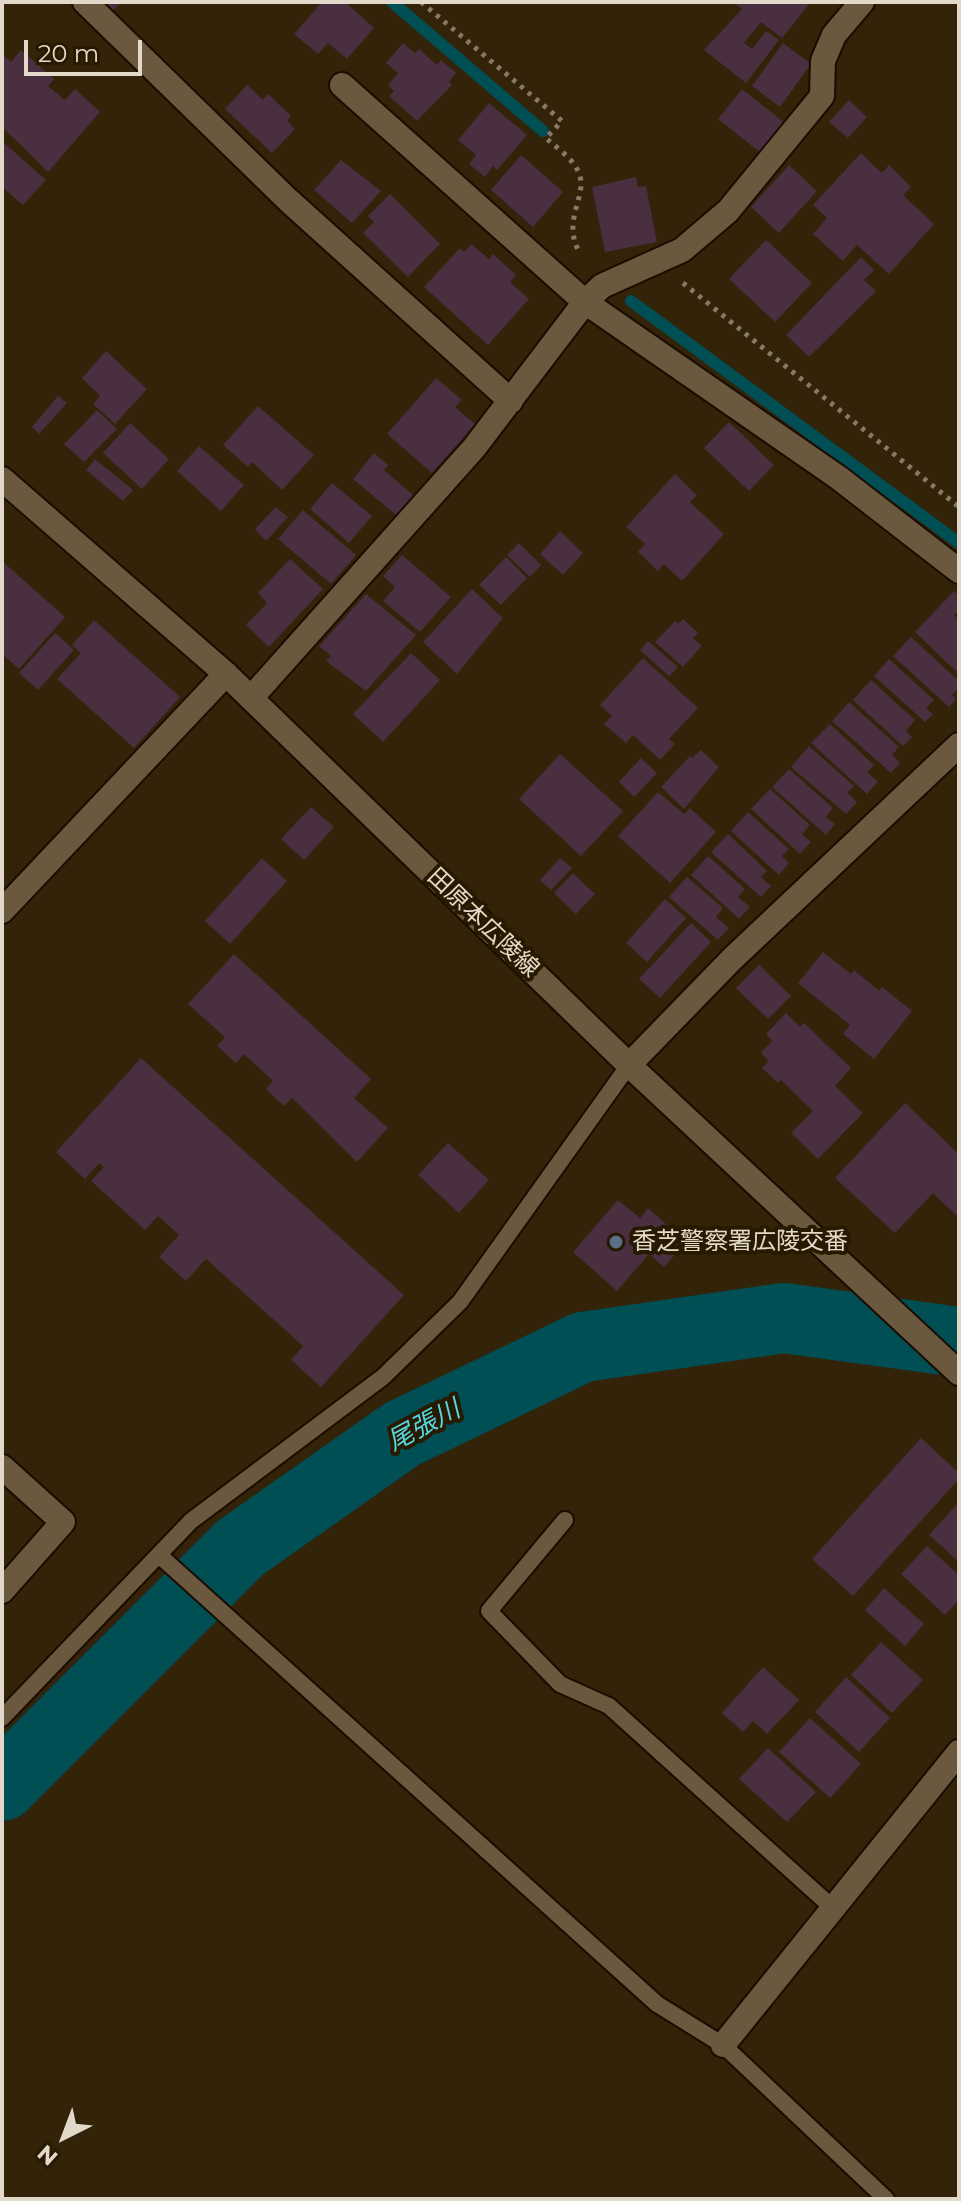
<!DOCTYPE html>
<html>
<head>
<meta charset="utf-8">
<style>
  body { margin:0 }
  #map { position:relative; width:961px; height:2201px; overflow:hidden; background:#322309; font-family:Montserrat,sans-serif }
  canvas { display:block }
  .frame { position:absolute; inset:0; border:4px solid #e3d9ca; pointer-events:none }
  .north { position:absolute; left:24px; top:2097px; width:80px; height:80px; -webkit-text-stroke:6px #281901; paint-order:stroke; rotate:222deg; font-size:22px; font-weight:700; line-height:32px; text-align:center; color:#e3d9ca }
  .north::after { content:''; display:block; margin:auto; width:28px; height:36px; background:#e3d9ca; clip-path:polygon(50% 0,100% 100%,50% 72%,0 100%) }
  .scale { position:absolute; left:24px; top:40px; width:118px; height:36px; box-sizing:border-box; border:4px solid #e3d9ca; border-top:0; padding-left:10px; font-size:24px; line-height:28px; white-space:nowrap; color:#e3d9ca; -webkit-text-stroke:6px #281901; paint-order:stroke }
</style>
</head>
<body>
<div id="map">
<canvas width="961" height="2201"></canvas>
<div class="frame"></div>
<div class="north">N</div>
<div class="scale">20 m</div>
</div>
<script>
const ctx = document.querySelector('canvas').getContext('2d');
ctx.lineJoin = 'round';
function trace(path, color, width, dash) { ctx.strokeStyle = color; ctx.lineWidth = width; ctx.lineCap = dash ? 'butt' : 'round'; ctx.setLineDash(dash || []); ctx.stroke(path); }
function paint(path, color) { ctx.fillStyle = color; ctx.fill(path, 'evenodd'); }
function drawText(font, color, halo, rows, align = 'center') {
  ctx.font = font + ' Montserrat,"Noto Sans JP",sans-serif'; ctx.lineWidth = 8; ctx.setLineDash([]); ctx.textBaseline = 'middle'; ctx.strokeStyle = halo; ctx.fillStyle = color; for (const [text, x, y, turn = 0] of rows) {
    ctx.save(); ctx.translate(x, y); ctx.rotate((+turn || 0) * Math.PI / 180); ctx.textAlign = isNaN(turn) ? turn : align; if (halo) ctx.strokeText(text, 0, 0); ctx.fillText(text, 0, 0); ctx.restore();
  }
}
const stream = new Path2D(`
  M392 2 543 131
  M631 301 959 543`);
const river = new Path2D(`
  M2 1786 240 1548 402 1434 583 1347 784 1318 959 1342`);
const building = new Path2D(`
  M103 2H122L112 11Z
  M322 2H345L374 28 347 59 328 43 318 54 294 34Z
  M733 2H811L782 38 761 22 744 43 752 49 766 31 779 40 746 83 704 50 742 9Z
  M403 43 415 53 419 49 437 65 441 60 456 73 449 82 452 85 417 121 389 96 394 91 388 85 398 73 386 63Z
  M783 43 811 64 780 107 752 86Z
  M21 50 54 79 48 86 65 100 75 89 100 112 48 172 2 127V54L11 62Z
  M247 85 263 100 268 94 291 116 287 121 295 129 272 153 225 109Z
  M742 89 785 123 761 153 718 119Z
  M849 100 867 117 848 138 829 122Z
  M489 103 527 135 497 170 493 166 485 177 469 164 476 155 458 140Z
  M2 141 46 180 23 205 2 187Z
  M861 153 882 173 889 165 911 187 903 195 934 224 889 274 857 245 843 261 813 234 827 218 813 205Z
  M521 155 563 192 533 227 491 190Z
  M341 160 381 191 352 223 314 190Z
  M789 165 817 191 779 233 751 207Z
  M636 177 638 187 646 186 657 242 605 252 592 187Z
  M390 194 440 244 408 277 363 233 374 222 368 216Z
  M766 240 812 283 775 322 729 279Z
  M471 244 489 259 493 254 516 275 510 282 529 299 488 345 424 287 460 248 464 252Z
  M861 257 874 270 864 280 876 291 809 357 786 335Z
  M106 351 147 389 115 424 93 404 100 396 82 378Z
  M436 378 462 400 455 407 475 424 432 473 387 434Z
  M58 396 67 403 39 434 32 427Z
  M258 406 314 455 282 490 252 462 248 467 223 445Z
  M97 410 117 429 84 462 64 444Z
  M729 422 774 465 749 491 704 448Z
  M130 423 169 459 142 489 103 453Z
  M199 446 244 485 221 511 177 471Z
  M374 453 388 465 384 470 413 495 396 515 353 479Z
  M95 459 133 490 123 501 86 470Z
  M675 474 697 495 690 502 724 534 682 581 664 564 658 571 638 552 645 544 626 527Z
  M332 483 372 516 349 543 310 509Z
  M276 507 288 517 266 541 255 529Z
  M303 510 356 555 331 584 278 539Z
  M560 531 583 553 563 575 540 554Z
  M519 543 541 565 530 577 507 555Z
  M402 555 451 597 420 632 383 601 395 587 383 576Z
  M506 557 527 578 501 605 479 585Z
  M290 559 323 589 269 647 246 625 267 603 258 593Z
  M2 561 65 617 19 669 2 654Z
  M472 589 503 618 457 674 423 642Z
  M954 591 959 596V611L954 615 959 620V674L915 632Z
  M366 594 416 635 366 691 326 661 331 656 319 646Z
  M683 619 698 633 693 638 702 646 683 667 655 642 675 621 678 624Z
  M94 620 180 697 134 748 57 679 81 653 72 645Z
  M55 633 74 650 38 690 19 673Z
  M911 637 959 681V688L952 695 956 699 949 707 893 656Z
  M648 641 678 667 669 676 640 650Z
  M411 653 440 680 383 742 353 714Z
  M643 658 698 708 669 739 675 744 660 760 633 735 626 743 604 724 612 716 600 705Z
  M889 659 934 700 926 708 933 714 925 722 874 676Z
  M871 680 915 720 906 731 912 737 903 746 853 700Z
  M849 702 899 747 892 755 900 763 891 773 832 721Z
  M830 724 874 765 867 772 878 782 867 794 811 743Z
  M809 746 854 786 847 793 857 802 846 814 791 767Z
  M701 750 719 767 684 809 661 787 690 756 692 758Z
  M560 754 623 811 581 856 519 799Z
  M641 758 657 773 634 797 619 782Z
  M789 769 833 808 826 817 835 824 826 835 772 787Z
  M770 789 810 825 802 834 811 842 800 854 751 809Z
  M658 792 684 814 690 808 716 832 670 883 618 836Z
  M311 807 334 827 304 860 281 839Z
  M748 812 789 849 782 856 789 863 779 875 731 831Z
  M728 834 767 871 761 877 771 886 761 897 711 852Z
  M708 856 745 889 738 897 750 907 739 919 691 875Z
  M262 858 287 881 230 944 205 921Z
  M560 858 572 868 551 890 540 880Z
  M573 873 595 894 576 914 554 893Z
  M687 877 723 908 716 917 729 928 718 940 669 897Z
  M665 899 686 918 647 962 626 943Z
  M691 923 711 942 660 998 639 979Z
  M823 952 851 974 854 970 879 991 882 987 912 1011 874 1059 843 1034 850 1025 798 983Z
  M234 954 371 1079 354 1098 388 1128 357 1162 292 1098 284 1106 266 1089 273 1081 244 1054 236 1063 217 1046 225 1037 188 1004Z
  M759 965 791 996 768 1019 736 988Z
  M786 1013 800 1027 804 1023 851 1068 835 1086 863 1113 818 1159 791 1133 813 1111 781 1080 778 1083 762 1068 769 1061 761 1053 772 1041 766 1034Z
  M141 1058 404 1295 321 1387 291 1360 303 1346 206 1259 186 1281 159 1257 179 1235 158 1216 145 1230 91 1181 104 1167 99 1163 85 1179 56 1152Z
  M905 1103 959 1154V1218L933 1193 895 1233 835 1178Z
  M448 1143 489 1180 459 1213 418 1175Z
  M618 1200 640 1218 648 1208 686 1242 664 1267 649 1254 617 1291 573 1252Z
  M921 1438 959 1473V1479L853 1596 812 1559Z
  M959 1502V1562L929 1535Z
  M927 1546 959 1575V1600L945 1615 901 1574Z
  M884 1588 924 1624 905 1646 865 1610Z
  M881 1642 923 1680 892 1713 851 1675Z
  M763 1667 799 1700 767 1734 753 1721 743 1732 722 1713Z
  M846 1677 890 1718 859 1752 815 1712Z
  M810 1718 861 1764 830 1798 779 1752Z
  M768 1748 816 1792 787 1822 739 1779Z`);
const path = new Path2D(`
  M421 2 562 121 546 138C557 148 572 158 578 171 590 195 561 217 579 252
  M683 283 959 507`);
const lane = new Path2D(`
  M565 1520 489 1611 560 1684 609 1706 834 1909
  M159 1555 657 2004 723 2045 886 2199
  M2 1718 191 1521 383 1377 460 1302 629 1065`);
const street = new Path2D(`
  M85 2 288 200 511 401
  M342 85 585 302 839 478 959 571
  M251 698 474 448 585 302 602 286 682 250 728 211 822 96 823 61 834 35 862 2
  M2 911 226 674
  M629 1065 732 959 959 745
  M2 1467 63 1522 2 1591
  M723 2045 959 1752`);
const secondary = new Path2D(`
  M2 479 226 674 629 1065 959 1373`);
const markers = [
  [616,1242,8,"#5c6f8a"]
];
const streetNames = [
  ["田原本広陵線",483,923,44]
];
const poiNames = [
  ["香芝警察署広陵交番",632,1242]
];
const waterNames = [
  ["尾張川",424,1426,-28]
];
trace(stream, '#004f54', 12);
trace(river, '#004f54', 70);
paint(building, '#492f3f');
trace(lane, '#1a0c00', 20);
trace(street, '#1a0c00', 28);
trace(secondary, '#1a0c00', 28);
trace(path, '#877a66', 5, [4, 6]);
trace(lane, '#6b593f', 16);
trace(street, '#6b593f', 24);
trace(secondary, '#6b593f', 24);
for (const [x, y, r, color] of markers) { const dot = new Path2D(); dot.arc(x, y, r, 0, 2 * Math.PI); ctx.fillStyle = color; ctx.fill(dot); trace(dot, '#281901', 3); }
drawText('24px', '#e3d9ca', '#281901', streetNames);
drawText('24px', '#e3d9ca', '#281901', poiNames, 'left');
drawText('italic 26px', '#54d7e1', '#281901', waterNames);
</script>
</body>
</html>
